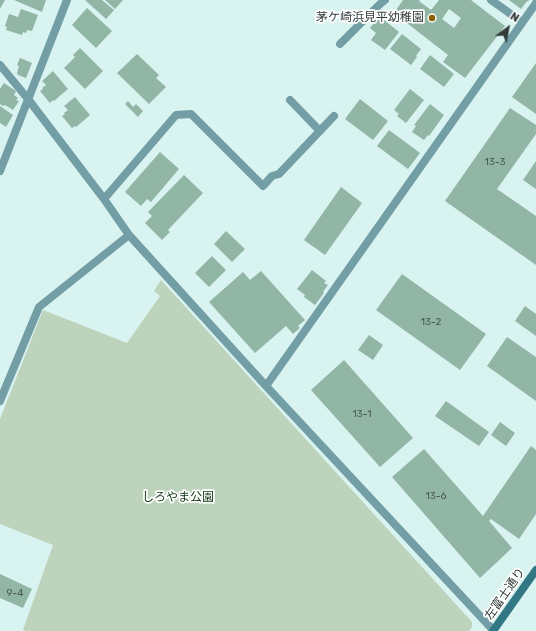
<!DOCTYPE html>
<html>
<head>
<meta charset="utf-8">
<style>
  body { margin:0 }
  #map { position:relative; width:536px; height:631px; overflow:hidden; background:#d8f3f0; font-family:Rubik,sans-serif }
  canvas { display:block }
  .north { position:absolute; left:488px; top:8px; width:40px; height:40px; -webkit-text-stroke:3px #fff; paint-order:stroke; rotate:32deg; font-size:11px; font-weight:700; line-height:16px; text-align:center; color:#313b3a }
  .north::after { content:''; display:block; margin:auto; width:14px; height:18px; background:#313b3a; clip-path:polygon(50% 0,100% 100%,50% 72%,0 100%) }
</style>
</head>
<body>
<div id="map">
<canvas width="536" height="631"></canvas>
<div class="north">N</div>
</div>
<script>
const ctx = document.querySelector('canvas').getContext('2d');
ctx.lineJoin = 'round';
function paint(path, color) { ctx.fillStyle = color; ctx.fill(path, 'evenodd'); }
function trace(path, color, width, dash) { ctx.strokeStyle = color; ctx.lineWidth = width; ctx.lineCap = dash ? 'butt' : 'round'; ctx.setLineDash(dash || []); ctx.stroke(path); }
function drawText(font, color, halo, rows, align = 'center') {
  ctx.font = font + ' Rubik,"Noto Sans JP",sans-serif'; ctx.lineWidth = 3.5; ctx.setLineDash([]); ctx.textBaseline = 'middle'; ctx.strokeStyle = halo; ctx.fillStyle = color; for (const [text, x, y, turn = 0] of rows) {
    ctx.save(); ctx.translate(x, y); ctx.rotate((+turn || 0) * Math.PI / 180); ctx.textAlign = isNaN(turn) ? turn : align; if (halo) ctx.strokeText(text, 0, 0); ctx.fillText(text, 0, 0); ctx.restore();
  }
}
const green = new Path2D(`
  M161 280 472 622V627L469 631H26L23 630 53 545 0 524V419L43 310 127 343 160 296 154 291Z`);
const building = new Path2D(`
  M0 0H5L0 9Z
  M14 0H46L42 12Z
  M85 0H102L114 10 106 19Z
  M105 0H123L115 9Z
  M403 0H420L419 1 431 10 439 0H471L505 26 465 78 443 62 448 55 394 13ZM449 9 461 18 454 28 442 19Z
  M509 0H529L528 2 527 1 521 9Z
  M87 8 112 31 96 48 72 25Z
  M21 9 38 15 32 31 27 30 26 33 23 32 22 35 6 30 7 27 5 26 9 14 18 17Z
  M379 16 399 32 385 50 371 40 376 33 370 28Z
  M402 34 421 49 416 56 417 57 411 65 390 49Z
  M80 48 103 71 85 89 64 68 75 57 73 55Z
  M137 54 159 75 156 78 166 87 149 104 117 73Z
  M430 55 454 74 444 87 420 69Z
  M20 58 32 63 26 78 18 75 17 73 19 66 17 65Z
  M536 63V114L512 97Z
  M53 71 68 89 54 101 53 100 50 103 40 91 43 89 42 88 46 85 42 81Z
  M4 83 16 91 14 95 18 98 16 100 19 101 13 110 5 105 3 106 0 104V89Z
  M410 89 424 100 406 123 397 116 399 114 394 110Z
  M75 97 90 115 76 127 75 126 72 128 62 116 65 114 64 113 68 110 64 106Z
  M360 99 388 121 373 140 345 119Z
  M128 101 133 107 136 104 143 111 138 117 125 104Z
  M430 104 444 115 429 136 428 135 424 140 412 132 416 126 414 125Z
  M0 106 13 115 6 127 0 123Z
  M510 108 536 125V134L497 189 536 216V265L445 201Z
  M389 130 420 153 408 169 377 146Z
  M160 152 179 169 151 202 147 199 141 206 125 192Z
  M536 161V189L523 180Z
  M184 175 203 193 168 230 170 232 162 240 145 223 152 216 148 212Z
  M341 187 362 203 325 255 304 240Z
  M226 231 245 249 232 262 214 244Z
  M212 256 226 270 209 287 195 273Z
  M312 270 326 281 324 283 328 285 323 292 324 293 315 305 304 297 305 295 297 289Z
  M261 271 305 320 298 326 300 328 293 334 286 326 255 353 209 302 243 272 250 280Z
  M402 274 486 334 460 370 376 310Z
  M525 306 536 314V336L515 321Z
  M369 335 383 345 373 360 358 350Z
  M507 337 536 357V401L487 366Z
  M344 360 413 438 380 467 311 390Z
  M446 401 489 432 479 446 435 416Z
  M500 422 515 433 506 446 491 435Z
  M531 446 536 450V514L519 539 491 519 489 521 512 548 480 578 392 477 424 449 483 516Z
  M0 574 32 589 23 608 0 598Z`);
const lane = new Path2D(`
  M491 0 522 22
  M340 44 379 5 385 0
  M290 100 320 131`);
const street = new Path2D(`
  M0 65 28 99 104 199 129 235 266 386 536 3
  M0 171 67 0
  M104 199 176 115 191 114 263 186 272 176 279 174 334 116
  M266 386 494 631
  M0 401 39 307 129 235`);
const secondary = new Path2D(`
  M493 631 536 570`);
const markers = [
  [432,18,4,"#8b6002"]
];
const numberNames = [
  ["13-3",495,162],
  ["13-2",431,322],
  ["13-1",362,414],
  ["13-6",436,496],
  ["9-4",15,593]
];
const poiNames = [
  ["茅ケ崎浜見平幼稚園",424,18]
];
const parkNames = [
  ["しろやま公園",178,498]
];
const streetNames = [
  ["左富士通り",505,594,-55]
];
paint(green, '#bdd3bc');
paint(building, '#91b6a6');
trace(lane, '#739ea6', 8);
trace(street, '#739ea6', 8);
trace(secondary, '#317884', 8);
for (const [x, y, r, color] of markers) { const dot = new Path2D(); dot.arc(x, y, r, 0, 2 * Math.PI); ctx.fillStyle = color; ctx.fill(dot); trace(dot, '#fff', 1.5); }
drawText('10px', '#495a55', null, numberNames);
drawText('12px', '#313b3a', '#fff', poiNames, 'right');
drawText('12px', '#0d3510', '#fff', parkNames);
drawText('12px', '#313b3a', '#fff', streetNames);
</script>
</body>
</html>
